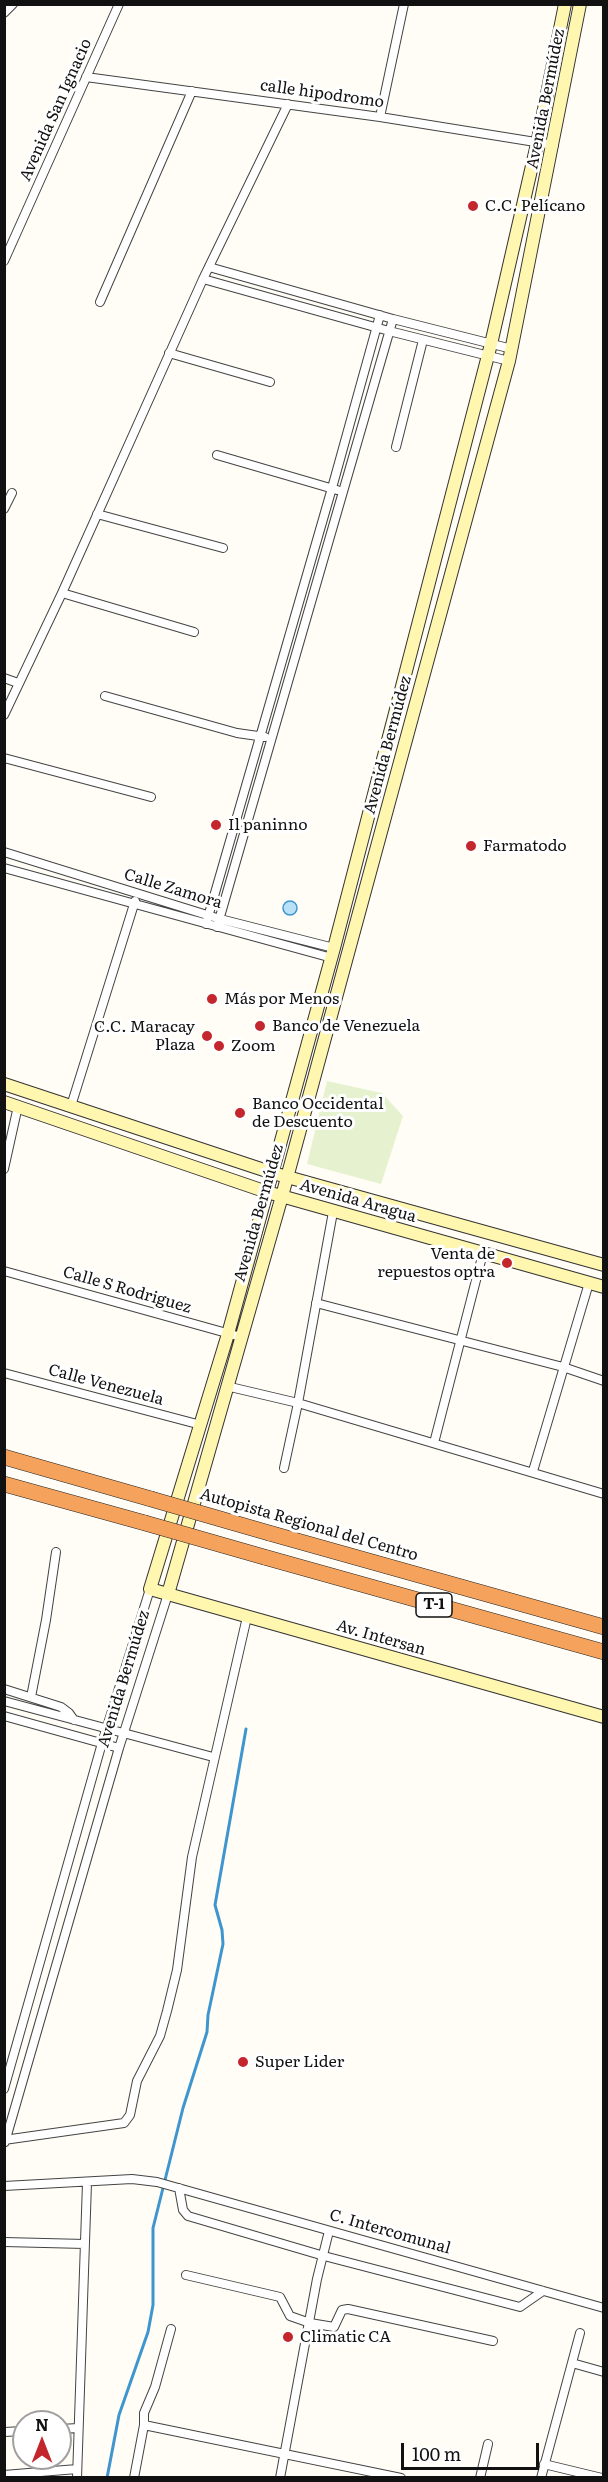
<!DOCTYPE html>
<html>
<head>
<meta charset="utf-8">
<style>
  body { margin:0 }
  #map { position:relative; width:608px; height:2482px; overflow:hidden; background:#fffdf5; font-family:Literata,serif }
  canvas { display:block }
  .frame { position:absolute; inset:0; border:6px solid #111; pointer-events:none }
  .north { position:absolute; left:12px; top:2410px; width:60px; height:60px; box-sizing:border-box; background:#fff; border:2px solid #a0a0a0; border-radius:50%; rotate:0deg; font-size:16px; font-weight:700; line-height:24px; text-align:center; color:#111 }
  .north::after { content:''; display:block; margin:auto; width:21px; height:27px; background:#c4262e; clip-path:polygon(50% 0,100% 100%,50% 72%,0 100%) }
  .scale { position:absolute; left:401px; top:2443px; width:138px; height:27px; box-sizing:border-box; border:3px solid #111; border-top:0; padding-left:8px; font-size:18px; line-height:21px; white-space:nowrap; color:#111; -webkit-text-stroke:4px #fff; paint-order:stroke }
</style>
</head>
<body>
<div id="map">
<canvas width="608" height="2482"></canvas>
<div class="frame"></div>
<div class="north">N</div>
<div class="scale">100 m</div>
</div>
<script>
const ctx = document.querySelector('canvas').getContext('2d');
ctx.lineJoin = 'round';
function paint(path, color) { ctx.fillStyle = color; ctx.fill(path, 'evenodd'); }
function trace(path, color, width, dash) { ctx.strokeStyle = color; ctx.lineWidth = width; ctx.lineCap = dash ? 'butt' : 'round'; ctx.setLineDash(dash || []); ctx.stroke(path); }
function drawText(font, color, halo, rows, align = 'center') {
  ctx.font = font + ' Literata,serif'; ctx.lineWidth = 6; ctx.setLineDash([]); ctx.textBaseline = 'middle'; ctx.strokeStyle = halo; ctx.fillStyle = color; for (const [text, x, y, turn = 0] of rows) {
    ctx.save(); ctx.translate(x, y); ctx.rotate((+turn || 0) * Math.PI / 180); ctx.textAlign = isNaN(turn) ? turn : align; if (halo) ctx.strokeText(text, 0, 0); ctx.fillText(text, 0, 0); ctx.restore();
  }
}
const pitch = new Path2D(`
  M327 1081 382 1093 403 1116 381 1184 307 1164Z`);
const water = new Path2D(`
  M283 908a7 7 0 1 1 14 0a7 7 0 1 1-14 0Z`);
const stream = new Path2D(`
  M107 2478 119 2415 148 2332 153 2305V2228L183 2108 207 2032 208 2015 223 1944 222 1930 215 1905 246 1729`);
const street = new Path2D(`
  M4 13 13 4
  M86 77 380 117 554 145
  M380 117 404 4
  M4 261 119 4
  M209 267 393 319 512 349
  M203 279 389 331 509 361
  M100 302 192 91
  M169 353 270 382
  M396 447 423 340
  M217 455 337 490
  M4 509 12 493
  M97 514 223 548
  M62 593 194 632
  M4 678 18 683
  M105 696 237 733 265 737
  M4 715 62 593 203 279 288 104
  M4 758 151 797
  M4 852 220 919 334 948
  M4 868 332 958
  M206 924 332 488 380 315
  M217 927 393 319
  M71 1106 135 901
  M4 1169 18 1106
  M4 1271 241 1337
  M316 1303 563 1367 604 1381
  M4 1373 201 1425
  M226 1386 298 1403 604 1494
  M434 1443 483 1253
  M284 1468 298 1403 333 1212
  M533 1471 589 1283
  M4 1689 61 1707 69 1713 74 1720
  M31 1697 46 1620 56 1552
  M4 1701 213 1757
  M4 1716 119 1748
  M4 2089 102 1743 150 1589
  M4 2140 124 2123 130 2115 137 2081 160 2036 167 2011 177 1970 192 1857 247 1617
  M5 2142 119 1748 168 1594
  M4 2186 132 2179 157 2182 604 2308
  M179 2188 183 2210 188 2216 324 2256 520 2307 543 2291
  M4 2242 85 2244
  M186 2275 280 2297 290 2316 310 2323 334 2327 342 2310 348 2309 493 2341
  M572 2363 604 2372
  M144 2425V2413L155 2387 171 2329
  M60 2429 78 2428
  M4 2432 24 2431
  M544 2464 602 2478
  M4 2475 77 2469
  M77 2478 87 2183
  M134 2478 144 2425 401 2478
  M280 2478 317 2279 329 2231
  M480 2478 488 2444
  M541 2478 580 2333`);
const secondary = new Path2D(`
  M565 4 537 144 491 344 334 948 228 1334 150 1589 604 1717
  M4 1084 273 1173 604 1265
  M4 1102 267 1192 604 1287
  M168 1594 282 1196 509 361 580 4`);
const highway = new Path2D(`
  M4 1457 151 1499
  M4 1484 145 1523
  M269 1533 604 1627
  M264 1557 604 1652`);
const highwayBridge = new Path2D(`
  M151 1499 269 1533
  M145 1523 264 1557`);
const markers = [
  [473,206,6,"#c4262e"],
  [216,825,6,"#c4262e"],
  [471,846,6,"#c4262e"],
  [212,999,6,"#c4262e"],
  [260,1026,6,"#c4262e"],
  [207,1036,6,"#c4262e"],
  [219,1046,6,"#c4262e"],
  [240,1113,6,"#c4262e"],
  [507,1263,6,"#c4262e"],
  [243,2062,6,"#c4262e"],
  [288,2337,6,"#c4262e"]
];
const shields = [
  [434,1605,36]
];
const shieldNames = [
  ["T-1",434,1605]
];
const streetNames = [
  ["calle hipodromo",322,94,8],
  ["Avenida Bermúdez",546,99,-79],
  ["Avenida San Ignacio",56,110,-66],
  ["Avenida Bermúdez",388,745,-75],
  ["Calle Zamora",173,889,17],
  ["Avenida Aragua",358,1201,16],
  ["Avenida Bermúdez",259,1213,-74],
  ["Calle S Rodriguez",127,1290,16],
  ["Calle Venezuela",106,1385,15],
  ["Autopista Regional del Centro",309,1525,16],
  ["Av. Intersan",381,1638,16],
  ["Avenida Bermúdez",124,1679,-73],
  ["C. Intercomunal",390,2232,16]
];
const poiNames = [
  ["C.C. Pelícano",485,206],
  ["Il paninno",228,825],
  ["Farmatodo",483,846],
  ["Más por Menos",224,999],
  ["Banco de Venezuela",272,1026],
  ["C.C. Maracay",195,1027,"right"],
  ["Plaza",195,1045,"right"],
  ["Zoom",231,1046],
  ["Banco Occidental",252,1104],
  ["de Descuento",252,1122],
  ["Venta de",495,1254,"right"],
  ["repuestos optra",495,1272,"right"],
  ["Super Lider",255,2062],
  ["Climatic CA",300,2337]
];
paint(pitch, '#e6f2cf');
paint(water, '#b9e0f7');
trace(water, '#3f96cf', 1.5);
trace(stream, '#3f96cf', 3);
trace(street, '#444', 10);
trace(secondary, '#333', 14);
trace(highway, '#222', 16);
trace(street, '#fff', 8);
trace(secondary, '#fff6b0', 12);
trace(highway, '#f5a25d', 15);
trace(highwayBridge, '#222', 16, []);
trace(highwayBridge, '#f5a25d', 15);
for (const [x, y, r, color] of markers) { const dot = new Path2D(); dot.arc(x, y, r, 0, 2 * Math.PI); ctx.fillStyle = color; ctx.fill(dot); trace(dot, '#fff', 2); }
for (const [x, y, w] of shields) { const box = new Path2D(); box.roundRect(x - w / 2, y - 12, w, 24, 4.5); ctx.fillStyle = '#fff'; ctx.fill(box); trace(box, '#111', 1.5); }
drawText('bold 15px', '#111', null, shieldNames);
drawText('16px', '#111', '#fff', streetNames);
drawText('16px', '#111', '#fff', poiNames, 'left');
</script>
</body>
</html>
